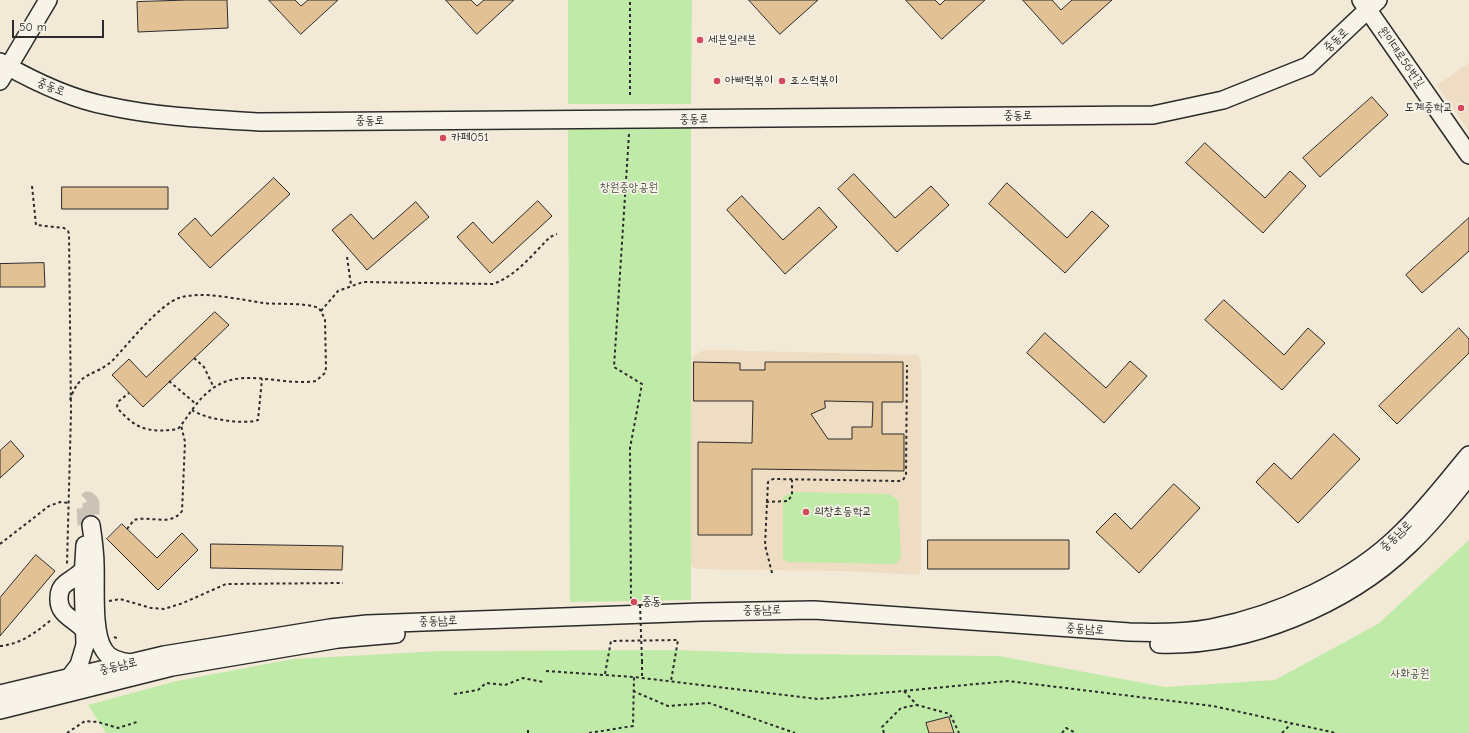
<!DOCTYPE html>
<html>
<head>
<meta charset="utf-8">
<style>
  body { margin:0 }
  #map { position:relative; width:1469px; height:733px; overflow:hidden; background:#f3e9d7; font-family:"Comic Neue",sans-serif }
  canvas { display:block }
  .scale { position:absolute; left:12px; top:20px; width:92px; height:18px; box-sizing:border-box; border:2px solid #2b2b2b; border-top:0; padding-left:5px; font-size:12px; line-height:14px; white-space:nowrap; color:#2b2b2b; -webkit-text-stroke:3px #f7f3e8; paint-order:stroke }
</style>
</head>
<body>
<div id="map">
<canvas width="1469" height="733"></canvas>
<div class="scale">50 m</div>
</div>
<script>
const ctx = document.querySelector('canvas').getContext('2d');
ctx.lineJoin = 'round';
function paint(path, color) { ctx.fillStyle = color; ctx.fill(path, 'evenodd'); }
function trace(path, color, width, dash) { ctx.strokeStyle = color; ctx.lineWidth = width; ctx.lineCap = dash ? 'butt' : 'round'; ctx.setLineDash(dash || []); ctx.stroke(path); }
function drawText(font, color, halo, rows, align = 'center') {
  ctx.font = font + ' "Comic Neue","Poor Story",sans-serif'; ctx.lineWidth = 3.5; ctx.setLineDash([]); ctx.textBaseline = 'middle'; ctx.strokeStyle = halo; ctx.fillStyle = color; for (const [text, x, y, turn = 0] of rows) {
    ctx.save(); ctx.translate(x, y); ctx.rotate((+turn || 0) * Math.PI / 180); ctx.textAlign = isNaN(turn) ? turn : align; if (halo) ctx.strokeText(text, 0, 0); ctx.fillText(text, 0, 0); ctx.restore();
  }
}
const built = new Path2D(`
  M1469 63V131L1437 85Z
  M707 350 918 355 921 362V568L919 575 842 571 697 569 692 566 690 561 691 364 693 357 699 352Z`);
const green = new Path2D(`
  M568 0H692L691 104H568Z
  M691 126V600L570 602 568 127Z
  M793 492 889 494 898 500 901 557 896 564 787 562 783 558V497Z
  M1469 540V733H106L88 705 177 681 293 659 442 651 675 650 790 654 999 656 1165 687 1275 680 1378 624Z`);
const building = new Path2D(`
  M188 0H227L228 28 138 32 137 2Z
  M269 0H295L301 6 308 0H338L301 34Z
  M446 0H471L477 6 484 0H514L477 34Z
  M749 0H818L780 34Z
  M906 0H935L940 5 945 0H985L942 39Z
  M1023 0H1052L1061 10 1072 0H1112L1063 44Z
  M1372 97 1388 115 1320 177 1303 158Z
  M1205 143 1265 198 1290 171 1306 186 1263 233 1186 163Z
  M854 174 895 218 931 186 949 205 897 252 838 189Z
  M274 178 290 194 210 268 178 234 195 218 211 236Z
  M1007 183 1067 238 1092 211 1109 226 1065 273 989 204Z
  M62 187H168V209H62Z
  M742 196 783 240 819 207 837 227 785 274 727 210Z
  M538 201 552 216 490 273 457 237 473 222 492 243Z
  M416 202 429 217 367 270 332 230 351 214 373 239Z
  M1469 218V251L1422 293 1406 275Z
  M44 263 45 287H0V264Z
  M1224 300 1284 355 1308 328 1325 343 1282 390 1205 320Z
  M215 312 229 325 143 407 112 375 129 359 146 377Z
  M1459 328 1469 339V353L1397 424 1379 406Z
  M1045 333 1106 388 1130 361 1147 376 1104 423 1027 353Z
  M694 362 740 363V370H765V362H903V402H882V434H904V471L752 469V535H698V442L752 443 753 401H694ZM825 401 873 402 872 427H852V439H828L811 414 825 408Z
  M1334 434 1360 459 1298 523 1256 482 1274 463 1291 479Z
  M11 441 24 456 0 478V451Z
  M1174 484 1200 508 1139 573 1096 532 1115 513 1131 529Z
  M122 524 157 558 182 533 198 550 158 590 107 539Z
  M928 540H1069V569H928Z
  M211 544 343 546 342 570 211 568Z
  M36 555 55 571 0 636V598Z
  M949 717 954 733H929L926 723Z`);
const minorTunnel = new Path2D(`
  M86 525 85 503 88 500 91 503V525`);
const path = new Path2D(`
  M630 95V0
  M629 134 614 367 642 384 630 448 631 600
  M32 186 36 225 64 228 68 231 69 234 71 412 67 564
  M347 257 351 285
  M321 311 338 291 363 282 493 284C516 276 533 254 550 237L557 234
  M194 358 204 367 214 388
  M169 381 196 404
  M70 400C80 369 94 378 113 360 129 343 159 305 179 298 202 290 240 300 264 303 281 305 302 302 319 308L325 319 326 368 325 373 316 381C279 387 238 364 207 393 195 403 188 417 178 429 157 432 141 432 125 416 122 413 119 411 117 406L119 401 129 393
  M192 410C204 419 244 425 258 420L262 379
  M766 502 788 501 792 495V480
  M127 529 134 520C149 515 171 527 182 511L185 442 181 425
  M0 544 49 506 60 502 69 503
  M772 573 765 545 768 482 773 479 899 481 903 480 906 475 907 365
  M109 601 120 599 151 608 164 609 183 603 226 584 343 583
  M114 637 119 639
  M0 646C21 644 35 633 51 620
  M642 661V677
  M546 671 634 677 818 699 1008 681 1213 706 1336 733
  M605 674 611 641 678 640 671 681
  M633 691 668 706 709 703 795 733
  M904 691 917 705 950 714 959 733
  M454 694 478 690 486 683 505 685 523 678 543 682
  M67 733 85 721 98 722 118 728 137 722
  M528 733V730
  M589 733 633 726 634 677
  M884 733 882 727 901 708 917 705
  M1062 733 1066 728 1076 733
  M1282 733 1292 723`);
const minor = new Path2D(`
  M1361 0 1469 155
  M0 62C33 81 71 99 108 106 158 117 209 119 260 122L1153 115 1223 100 1308 66 1378 0
  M0 81 48 0
  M91 525C93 538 95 552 95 565 96 586 92 633 104 650 109 659 121 662 131 663
  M83 570C78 576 71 579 65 584 61 587 59 592 59 598 58 616 76 619 85 631
  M1159 644C1246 647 1347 605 1409 545 1431 524 1450 500 1469 476
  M69 678 79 665 85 645 83 577 85 545
  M0 694 164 655 330 628 367 624 702 612 814 610 1129 632C1157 633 1184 633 1211 628 1278 615 1353 581 1401 533 1426 509 1447 481 1469 455
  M0 710 172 667 338 639 396 634`);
const pathBridge = new Path2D(`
  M640 605 642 661`);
const markers = [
  [700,40,4,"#d1495b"],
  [717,81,4,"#d1495b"],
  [782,81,4,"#d1495b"],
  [1461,108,4,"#d1495b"],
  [443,138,4,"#d1495b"],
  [806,512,4,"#d1495b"],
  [634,602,4,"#d1495b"]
];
const poiNames = [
  ["세븐일레븐",708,40],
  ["아빠떡볶이",725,81],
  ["죠스떡볶이",790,81],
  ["도계중학교",1453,108,"right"],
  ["카페051",451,138],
  ["의창초등학교",814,512],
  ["중동",642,602]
];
const streetNames = [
  ["중동로",1336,40,-43],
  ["원이대로56번길",1401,57,55],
  ["중동로",51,87,22],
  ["중동로",1018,116],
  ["중동로",694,119,-1],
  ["중동로",370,121],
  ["중동남로",1396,536,-43],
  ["중동남로",762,610,-1],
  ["중동남로",438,621,-2],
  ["중동남로",1085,629,4],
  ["중동남로",118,666,-13]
];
const parkNames = [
  ["창원중앙공원",629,188],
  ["사화공원",1410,674]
];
paint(built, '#eeddc3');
paint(green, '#bfeaa7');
paint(building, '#e2c295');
trace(building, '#2b2b2b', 1);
trace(minorTunnel, '#cbc3b5', 17, [17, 8]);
trace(minor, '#2b2b2b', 20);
trace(path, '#2b2b2b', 2, [3, 3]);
trace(minor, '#f7f3e8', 17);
trace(pathBridge, '#2b2b2b', 2, [3, 3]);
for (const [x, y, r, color] of markers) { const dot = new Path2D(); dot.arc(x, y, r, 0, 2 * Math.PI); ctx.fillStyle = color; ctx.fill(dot); trace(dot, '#f7f3e8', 1.5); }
drawText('12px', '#2b2b2b', '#f7f3e8', poiNames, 'left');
drawText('12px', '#2b2b2b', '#f7f3e8', streetNames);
drawText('12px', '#495144', '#f7f3e8', parkNames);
</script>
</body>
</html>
